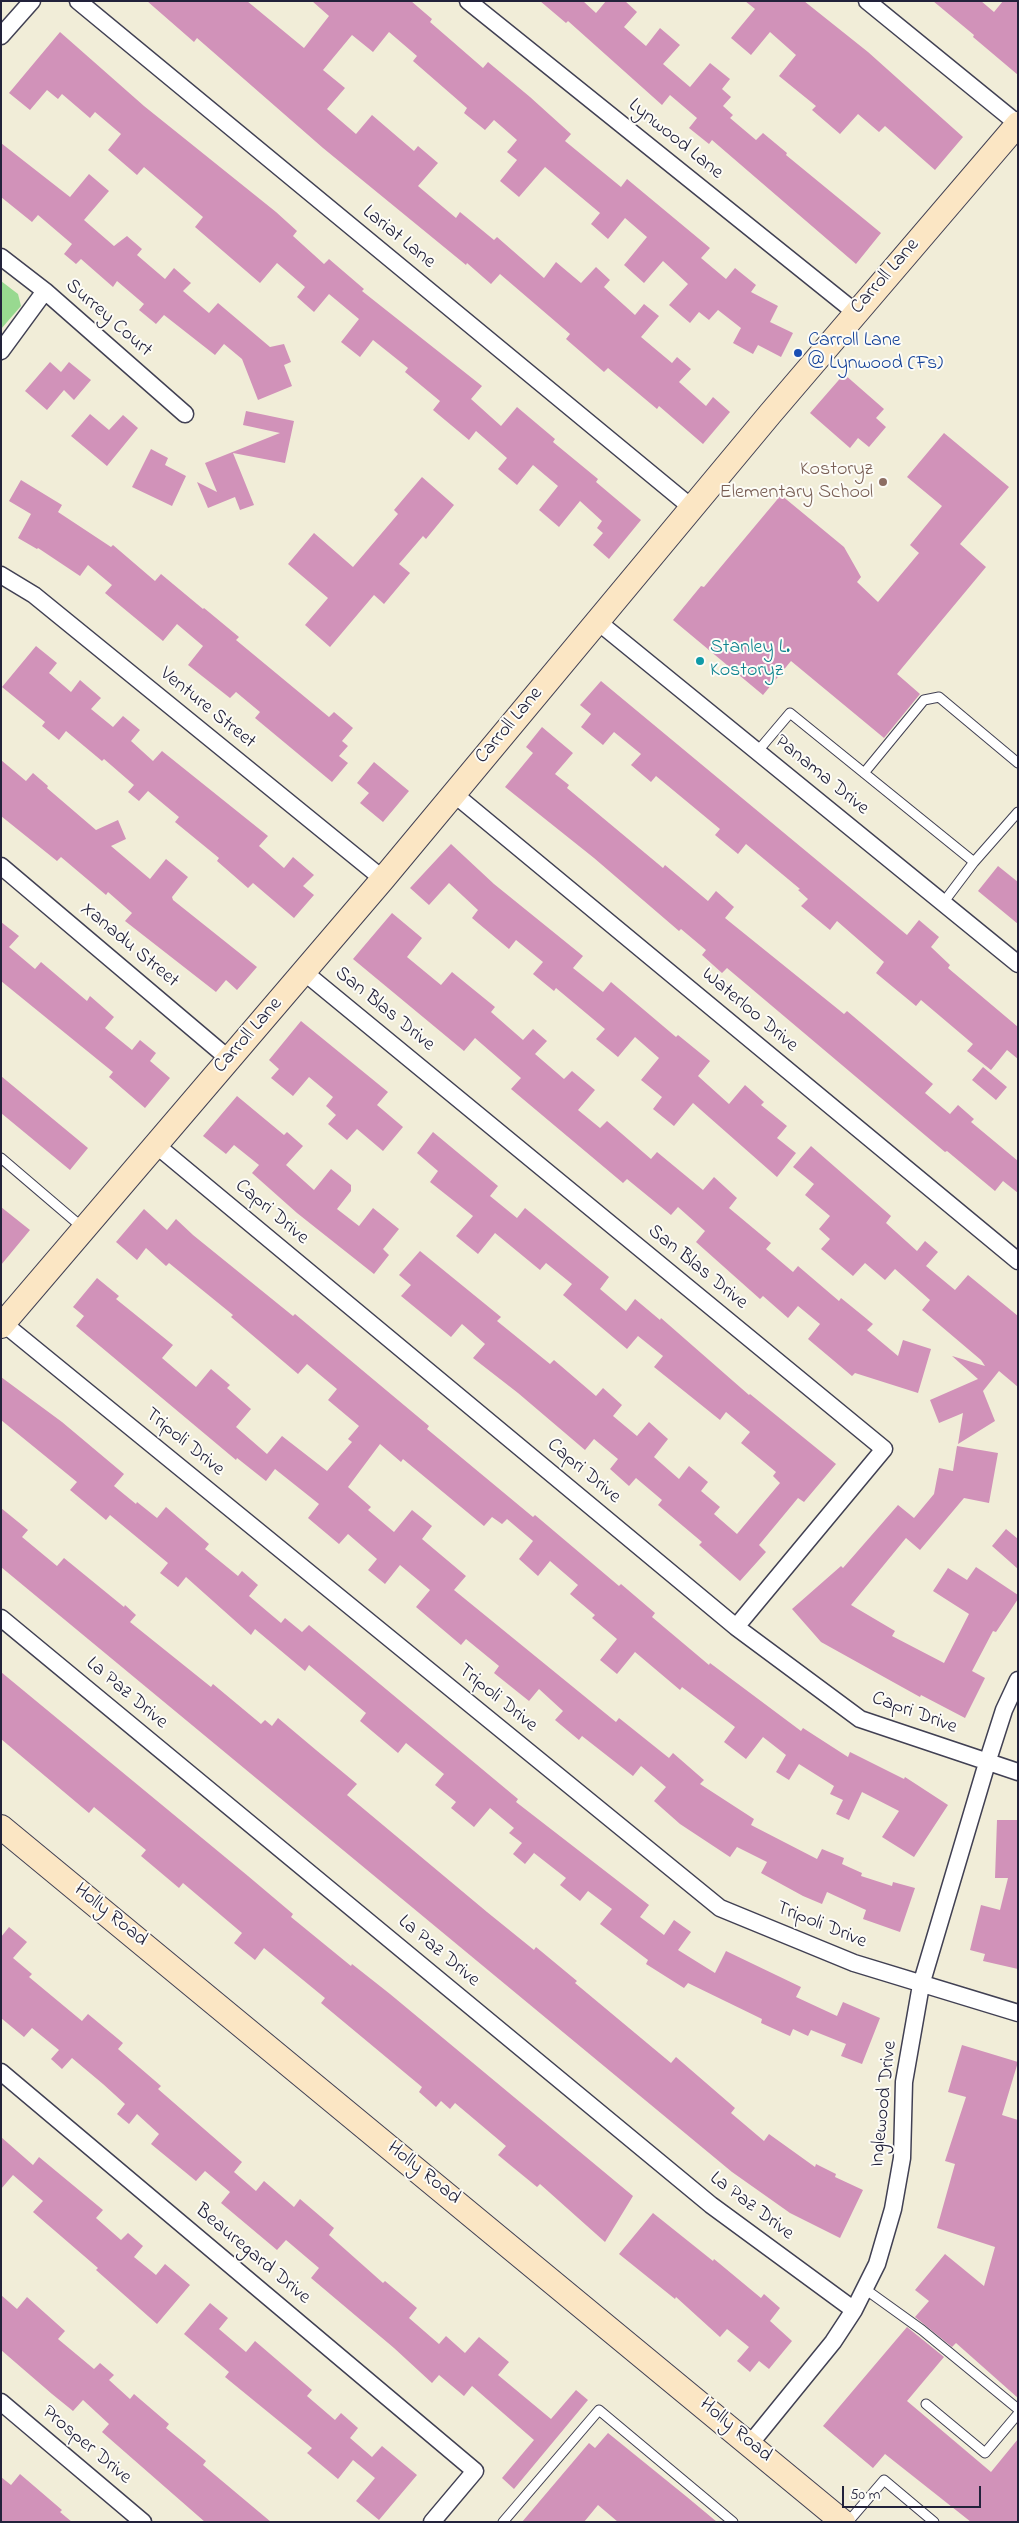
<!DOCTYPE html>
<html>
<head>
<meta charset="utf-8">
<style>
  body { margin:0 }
  #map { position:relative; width:1019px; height:2523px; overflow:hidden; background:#f1edd8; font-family:"Indie Flower",sans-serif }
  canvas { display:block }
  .frame { position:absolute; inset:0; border:2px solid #22223b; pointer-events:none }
  .scale { position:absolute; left:842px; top:2486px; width:139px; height:22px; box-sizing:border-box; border:2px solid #22223b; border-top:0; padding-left:6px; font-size:15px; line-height:18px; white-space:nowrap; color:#22223b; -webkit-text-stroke:4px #fdfcf7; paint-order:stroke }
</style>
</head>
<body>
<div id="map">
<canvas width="1019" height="2523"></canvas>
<div class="frame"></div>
<div class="scale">50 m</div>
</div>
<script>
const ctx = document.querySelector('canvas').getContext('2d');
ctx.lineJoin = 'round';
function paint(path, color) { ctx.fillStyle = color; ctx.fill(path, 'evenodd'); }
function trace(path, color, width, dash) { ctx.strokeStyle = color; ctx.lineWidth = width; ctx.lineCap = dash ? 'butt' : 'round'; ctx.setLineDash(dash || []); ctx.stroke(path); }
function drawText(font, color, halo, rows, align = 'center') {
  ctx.font = font + ' "Indie Flower",sans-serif'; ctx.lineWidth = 4; ctx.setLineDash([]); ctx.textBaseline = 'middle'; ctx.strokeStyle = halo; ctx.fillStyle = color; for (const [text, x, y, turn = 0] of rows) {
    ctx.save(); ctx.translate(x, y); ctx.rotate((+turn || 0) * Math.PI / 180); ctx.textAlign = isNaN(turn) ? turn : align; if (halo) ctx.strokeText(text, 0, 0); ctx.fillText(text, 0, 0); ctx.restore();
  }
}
const green = new Path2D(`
  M1 281 18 294 21 306 1 329Z`);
const building = new Path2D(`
  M147 1H247L304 48 329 16 312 1H411L432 19 430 22 483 68 488 62 530 97 571 134 565 141 621 187 627 179 710 248 701 258 726 279 735 268 756 285 751 292 778 306 770 322 793 333 781 357 758 345 753 354 733 343 741 328 718 310 709 320 699 312 690 323 669 305 688 284 663 261 644 283 624 265 647 237 625 218 608 239 591 224 600 213 545 167 519 197 500 181 517 160 507 152 517 140 494 120 485 130 464 113 467 108 413 61 417 56 389 32 373 52 352 35 323 70 345 88 327 109 356 134 372 115 414 151 418 146 438 163 418 186 456 218 460 212 494 240 497 237 544 278 556 262 581 283 596 267 610 280 604 287 635 315 644 304 659 316 641 337 672 363 677 357 691 369 679 382 706 406 713 397 730 412 703 444 659 406 657 409 608 368 604 372 566 339 570 334 500 274 491 284 467 263 466 265 323 148 197 38 194 42Z
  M540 1H583L596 13 606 1H625L637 12 624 27 646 46 660 28 680 45 663 64 690 87 710 63 730 79 722 89 731 97 723 106 733 115 730 118 756 140 763 133 787 153 786 155 881 233 856 264 712 140 709 144 689 128 697 118 670 95 662 105 568 21 566 23Z
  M745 1H804L868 52 963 137 935 170 885 126 879 132 858 114 840 134 812 110 816 106 779 76 796 55 770 32 751 55 731 38 755 9Z
  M933 1H981L994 12 1003 1H1018V75L973 37 974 35Z
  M60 32 144 106 276 212 297 231 293 236 324 264 329 259 364 289 362 291 482 386 471 399 501 426 517 407 555 439 553 442 598 479 596 482 641 520 609 559 593 545 603 533 597 528 602 521 580 501 559 527 539 510 558 486 533 465 517 485 498 469 507 458 476 431 469 440 433 410 440 401 405 372 408 368 373 340 360 357 341 342 359 319 329 294 314 312 297 297 305 287 277 263 260 283 195 227 203 217 144 167 137 175 108 150 121 134 95 112 90 118 62 94 58 99 47 90 30 110 9 93Z
  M1 143 70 197 89 174 109 191 84 220 114 246 127 236 142 249 137 255 165 279 174 268 191 283 183 291 209 313 218 303 270 347 284 344 291 362 284 365 292 386 258 400 242 359 224 344 215 355 164 315 156 324 139 310 144 304 117 281 113 287 81 259 76 264 64 254 72 244 38 215 32 222 1 197Z
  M50 362 61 372 69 362 91 380 74 400 64 390 47 410 25 391Z
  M844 374 884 409 876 418 886 427 869 447 858 438 850 448 810 413Z
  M246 411 294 421 285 463 233 453 254 505 240 510 235 497 208 508 197 482 217 492 205 463 280 433 243 425Z
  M90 414 109 430 123 415 138 428 107 466 71 436Z
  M944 433 1009 487 960 544 986 567 897 674 920 694 884 738 791 661 763 695 673 620 701 586 704 587 781 495 844 547 861 577 857 582 878 602 919 553 910 545 942 506 907 477Z
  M151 449 168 458 165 465 186 476 172 506 132 487Z
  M422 477 454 505 426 539 423 536 399 564 410 573 384 604 374 595 330 647 305 625 328 598 288 564 314 533 353 567 398 514 394 510Z
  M21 480 62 505 58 512 111 547 113 545 155 581 161 574 203 609 204 608 239 637 236 640 329 717 334 712 353 728 342 741 348 746 339 756 348 763 332 782 255 718 260 712 236 692 230 698 188 665 203 646 177 624 163 641 105 593 112 585 88 565 80 576 38 548 37 549 18 538 31 514 9 501Z
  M36 646 57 663 49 673 71 692 80 680 101 698 91 709 113 727 123 716 140 730 131 741 153 761 162 751 268 836 259 846 284 868 293 857 314 875 303 886 314 895 294 918 253 883 248 888 217 861 219 858 175 822 179 817 148 791 139 801 128 792 134 785 104 759 102 761 66 731 59 740 42 726 45 722 2 687Z
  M601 681 907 935 919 920 939 937 931 947 950 965 948 968 1018 1027V1059L1007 1050 991 1070 967 1051 973 1044 921 1000 916 1006 876 973 884 962 837 921 830 930 801 906 808 899 798 890 800 889 746 844 738 854 715 835 720 829 656 776 651 782 631 765 641 754 614 732 603 745 581 727 591 714 580 705Z
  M542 727 573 753 555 774 569 785 567 788 663 868 665 865 708 901 716 891 734 907 725 918 844 1014 847 1011 933 1084 925 1093 950 1114 958 1105 974 1119 971 1122 1018 1161V1193L1003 1181 995 1191 947 1151 945 1152 727 968 722 973 702 955 706 950 681 929 679 931 594 858 505 787 533 753 526 747Z
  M1 760 26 781 33 773 48 786 47 788 96 830 118 820 126 839 111 846 150 879 166 859 188 877 172 897 173 900 257 967 237 990 226 980 216 992 125 921 132 913 108 892 106 895 61 857 57 861 1 816Z
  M374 762 409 791 383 822 360 803 369 793 357 783Z
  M451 844 494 884 583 956 573 968 603 992 611 982 676 1037 678 1035 710 1061 698 1076 729 1104 745 1085 764 1102 761 1105 787 1126 777 1138 796 1153 777 1177 693 1103 674 1126 653 1109 662 1097 641 1080 659 1058 635 1037 618 1057 596 1039 605 1029 556 988 554 991 533 974 543 962 516 940 509 949 472 918 478 910 449 883 429 905 410 888Z
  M998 866 1018 882V924L978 891Z
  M392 913 422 938 407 957 441 985 452 972 495 1007 491 1012 523 1040 533 1029 547 1041 535 1054 564 1079 572 1071 595 1090 578 1110 600 1128 607 1121 651 1159 657 1152 703 1190 714 1177 737 1198 729 1208 771 1243 766 1249 793 1272 798 1266 839 1301 841 1298 873 1324 867 1330 898 1356 903 1340 931 1349 918 1393 855 1373 852 1376 808 1339 820 1324 798 1306 788 1318 763 1296 760 1299 696 1242 705 1231 678 1207 671 1215 627 1179 623 1183 511 1089 521 1078 475 1038 464 1051 353 959Z
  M1 922 19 936 9 947 35 969 41 962 87 1001 90 996 114 1017 105 1028 132 1050 140 1040 156 1053 150 1061 170 1078 145 1108 109 1077 113 1072 1 981Z
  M301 1021 388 1092 377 1105 403 1127 383 1151 357 1129 347 1140 328 1124 336 1115 326 1106 333 1097 309 1077 293 1096 271 1078 279 1069 269 1060Z
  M983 1067 1007 1087 996 1100 972 1080Z
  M1 1076 88 1148 70 1170 1 1113Z
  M237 1096 284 1135 287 1132 303 1146 286 1165 314 1190 331 1169 351 1185V1191L337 1209 359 1226 373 1208 399 1229 383 1249 389 1255 374 1274 297 1213 252 1173 259 1165 234 1145 226 1154 203 1136Z
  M433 1132 498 1186 490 1196 517 1218 525 1208 609 1277 600 1289 626 1311 635 1299 660 1320 661 1318 749 1395 750 1394 836 1464 804 1502 798 1498 759 1545 766 1552 740 1581 699 1545 702 1542 658 1505 662 1500 636 1478 629 1486 610 1469 618 1459 594 1439 585 1450 518 1393 473 1358 485 1344 462 1324 451 1337 401 1296 411 1285 399 1275 420 1251 501 1317 497 1321 550 1364 554 1360 596 1396 603 1388 622 1405 613 1416 637 1436 649 1422 668 1439 654 1457 679 1479 689 1466 708 1482 701 1491 720 1507 714 1514 737 1534 780 1483 773 1476 776 1472 741 1443 750 1432 726 1412 720 1420 654 1367 663 1356 638 1336 627 1349 563 1295 572 1284 546 1263 540 1270 495 1233 478 1254 456 1236 473 1216 430 1182 438 1171 417 1153Z
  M811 1146 891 1216 886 1223 917 1251 925 1241 938 1252 926 1266 955 1290 968 1275 1018 1316V1387L999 1371 983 1391 995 1421 958 1444 963 1413 939 1423 930 1400 978 1379 952 1356 985 1366 981 1360 922 1310 930 1300 895 1269 885 1280 865 1263 853 1276 821 1249 830 1239 819 1229 830 1216 805 1195 814 1184 793 1167Z
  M1 1207 30 1230 1 1265Z
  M144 1209 167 1230 176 1219 193 1235 293 1316 295 1314 429 1426 427 1429 533 1517 535 1515 619 1586 621 1584 655 1613 652 1617 709 1665 710 1663 801 1731 803 1728 848 1757 850 1752 904 1779 905 1777 948 1805 914 1857 882 1837 899 1811 862 1792 849 1820 836 1814 843 1800 830 1794 834 1786 799 1764 789 1780 776 1772 786 1755 763 1737 746 1759 724 1742 735 1727 682 1687 680 1690 635 1652 617 1674 600 1660 617 1639 592 1618 595 1615 570 1594 578 1585 550 1561 538 1576 519 1559 533 1541 507 1519 502 1524 492 1517 484 1526 403 1459 401 1462 380 1444 348 1487 371 1507 368 1510 394 1532 412 1510 432 1526 422 1539 466 1576 454 1590 616 1722 619 1718 669 1758 673 1753 704 1780 700 1784 754 1819 751 1825 817 1859 822 1849 844 1858 842 1864 862 1873 861 1876 892 1886 893 1882 915 1888 900 1932 863 1919 866 1910 827 1892 822 1904 803 1896 761 1873 767 1862 737 1847 730 1857 680 1824 654 1801 666 1787 641 1766 633 1776 582 1736 579 1740 555 1720 563 1711 539 1689 529 1701 494 1673 499 1666 466 1639 461 1645 416 1607 430 1590 400 1565 385 1584 368 1570 377 1559 348 1534 339 1544 308 1518 319 1504 275 1469 266 1481 237 1458 236 1460 76 1326 84 1316 73 1307 97 1278 119 1296 116 1299 173 1345 162 1358 196 1387 211 1369 230 1385 227 1388 251 1409 236 1427 267 1454 282 1436 327 1471 352 1442 348 1439 359 1426 328 1400 337 1389 307 1364 298 1374 231 1317 233 1315 169 1263 166 1266 146 1248 137 1260 116 1242Z
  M1 1377 62 1422 124 1474 114 1486 136 1504 137 1502 157 1518 166 1507 209 1544 205 1549 238 1576 242 1571 258 1585 249 1596 281 1623 285 1618 302 1632 309 1625 518 1799 516 1802 649 1905 640 1917 664 1935 674 1920 691 1932 678 1950 715 1973 726 1951 801 1987 796 1997 837 2016 843 2002 880 2018 862 2064 841 2056 846 2044 811 2030 808 2036 793 2029 790 2036 761 2023 762 2019 688 1983 684 1988 646 1964 648 1960 600 1924 612 1909 588 1891 580 1901 560 1885 566 1878 534 1853 525 1864 513 1854 522 1843 509 1833 514 1828 490 1808 474 1827 451 1808 456 1802 435 1785 444 1774 406 1743 398 1753 360 1721 366 1713 309 1665 305 1671 255 1629 251 1635 186 1577 178 1587 160 1573 168 1563 110 1515 106 1520 70 1490 77 1482 1 1420Z
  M957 1446 998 1453 989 1503 964 1498 920 1550 906 1538 851 1605 895 1631 892 1636 944 1663 969 1614 933 1591 948 1568 967 1580 976 1567 1018 1595V1599L996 1632 993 1631 972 1671 985 1678 965 1718 921 1695 920 1697 821 1642 792 1609 841 1566 843 1568 898 1505 914 1518 934 1494 939 1468 953 1471Z
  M1 1508 28 1530 22 1537 57 1566 64 1558 124 1607 125 1605 136 1615 130 1622 211 1687 213 1684 261 1724 265 1720 272 1726 278 1718 316 1750 357 1784 347 1795 487 1912 534 1950 536 1947 577 1981 575 1983 671 2063 676 2057 735 2108 731 2113 764 2141 769 2134 815 2167 816 2164 836 2174 835 2177 863 2190 840 2238 790 2213 732 2172 1 1567Z
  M1006 1529 1018 1539V1569L992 1546Z
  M1 1672 248 1876 293 1914 291 1917 351 1966 352 1964 390 1994 633 2196 605 2242 540 2184 537 2187 498 2155 506 2146 455 2103 450 2109 441 2101 436 2107 419 2092 422 2087 321 2003 325 1998 264 1948 255 1960 234 1943 242 1933 183 1883 179 1888 141 1856 146 1850 94 1807 89 1813 1 1739Z
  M997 1820H1018V1969L983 1961 985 1954 970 1950 981 1905 1000 1910 1008 1878H995Z
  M9 1927 27 1942 13 1958 32 1974 29 1977 82 2021 88 2014 123 2043 118 2049 161 2086 158 2089 242 2162 234 2172 256 2191 264 2181 294 2207 300 2199 334 2228 329 2235 383 2283 385 2281 417 2308 409 2318 439 2344 446 2336 465 2353 479 2337 509 2362 498 2375 551 2419 576 2390 588 2400 514 2489 502 2478 534 2440 472 2386 464 2396 439 2375 432 2383 394 2348 311 2278 319 2268 286 2240 277 2250 221 2203 230 2192 205 2171 196 2181 151 2144 159 2134 137 2114 129 2124 117 2114 125 2104 103 2084 72 2058 62 2069 51 2059 59 2050 32 2028 24 2037 1 2018V1937Z
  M962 2045 1018 2062 1002 2115 1018 2120V2398L956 2343 952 2347 915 2317 929 2301 915 2290 945 2254 984 2286 995 2247 937 2228 955 2164 945 2161 966 2097 948 2092Z
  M1 2137 33 2165 39 2157 103 2210 96 2218 121 2240 128 2233 143 2246 134 2257 156 2275 165 2264 190 2285 157 2324 96 2270 98 2268 33 2212 43 2201 13 2175 1 2189Z
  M653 2213 713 2261 714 2259 761 2298 764 2294 780 2308 770 2321 792 2341 769 2369 759 2361 750 2372 737 2361 749 2347 727 2329 720 2337 676 2297 675 2299 619 2254Z
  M1 2295 17 2309 27 2297 65 2331 58 2339 94 2369 100 2363 114 2375 109 2380 130 2399 134 2394 169 2424 166 2428 206 2461 203 2465 271 2522H205L102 2432 109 2424 83 2400 73 2411 52 2394 1 2350Z
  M210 2303 228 2318 219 2329 246 2352 255 2341 312 2390 307 2396 335 2420 341 2413 358 2428 350 2438 372 2457 382 2446 417 2475 379 2520 356 2501 375 2478 353 2460 338 2479 307 2453 312 2448 225 2377 229 2372 184 2334Z
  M907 2327 944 2357 907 2401 991 2472 1018 2439V2522H971L885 2454 873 2468 823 2426Z
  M608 2433 687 2497 717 2522H618L598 2505 584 2522H522L589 2443 595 2448Z
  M20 2474 62 2510 60 2512 72 2522H1V2477L11 2485Z`);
const lane = new Path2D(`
  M757 752 790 713 974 862 943 903
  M864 773 924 700 939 697 1018 763
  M974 862 1018 812
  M1 1158 83 1228
  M865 2289 922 2330 1018 2409
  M926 2404 985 2453 1018 2414
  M503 2522 599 2410 733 2522
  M848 2522 884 2480 934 2522`);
const street = new Path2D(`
  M78 1 691 507
  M468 1 855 312
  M867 1 1018 124
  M1 36 32 1
  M1 257 45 291 185 414
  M1 351 45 291
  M1 575 34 595 383 879
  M597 621 1018 964
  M454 794 1018 1261
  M1 866 229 1059
  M304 972 884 1449 736 1627
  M156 1145 736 1627 860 1719 1018 1772
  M3 1323 720 1908 854 1963 1018 2013
  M1 1618 711 2205 854 2310
  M1 2072 475 2471 432 2522
  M1 2402 143 2522
  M750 2444 833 2342 854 2310 877 2264 893 2209 902 2158 904 2082 921 1985 987 1763 1004 1710 1018 1680`);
const secondary = new Path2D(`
  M1 1326 383 879 770 414 1018 124
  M1 1827 843 2522`);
const markers = [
  [798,353,5,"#1a4fb4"],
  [883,482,5,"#8d6e63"],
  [700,661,5,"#0f9aa8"]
];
const streetNames = [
  ["Lynwood Lane",675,140,39],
  ["Lariat Lane",398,238,39],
  ["Carroll Lane",886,277,-49],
  ["Surrey Court",108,319,41],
  ["Venture Street",207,709,39],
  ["Carroll Lane",510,726,-50],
  ["Panama Drive",821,776,39],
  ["Xanadu Street",129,946,40],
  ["San Blas Drive",384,1010,39],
  ["Waterloo Drive",749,1011,40],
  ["Carroll Lane",249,1036,-49],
  ["Capri Drive",271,1213,40],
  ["San Blas Drive",697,1268,39],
  ["Tripoli Drive",184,1443,39],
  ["Capri Drive",583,1472,40],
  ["La Paz Drive",126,1694,40],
  ["Tripoli Drive",497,1699,39],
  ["Capri Drive",914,1714,20],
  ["Holly Road",110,1916,39],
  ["Tripoli Drive",821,1926,22],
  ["La Paz Drive",438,1952,40],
  ["Inglewood Drive",885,2104,-84],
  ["Holly Road",423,2174,39],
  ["La Paz Drive",751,2207,37],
  ["Beauregard Drive",252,2255,40],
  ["Holly Road",735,2431,40],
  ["Prosper Drive",86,2446,40]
];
const transitNames = [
  ["Carroll Lane",808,342],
  ["@ Lynwood (Fs)",808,365]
];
const educationNames = [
  ["Kostoryz",873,471],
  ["Elementary School",873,494]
];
const cultureNames = [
  ["Stanley L.",710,649],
  ["Kostoryz",710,672]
];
paint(green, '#98d990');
paint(building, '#d192b9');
trace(lane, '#414053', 11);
trace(street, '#414053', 19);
trace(secondary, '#414053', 26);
trace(lane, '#fff', 9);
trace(street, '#fff', 16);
trace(secondary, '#fbe6c4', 24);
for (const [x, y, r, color] of markers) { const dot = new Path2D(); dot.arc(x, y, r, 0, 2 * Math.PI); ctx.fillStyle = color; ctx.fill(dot); trace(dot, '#fdfcf7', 2); }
drawText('20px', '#22223b', '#fdfcf7', streetNames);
drawText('20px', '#164399', '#fdfcf7', transitNames, 'left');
drawText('20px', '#785e54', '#fdfcf7', educationNames, 'right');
drawText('20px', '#0d838f', '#fdfcf7', cultureNames, 'left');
</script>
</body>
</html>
